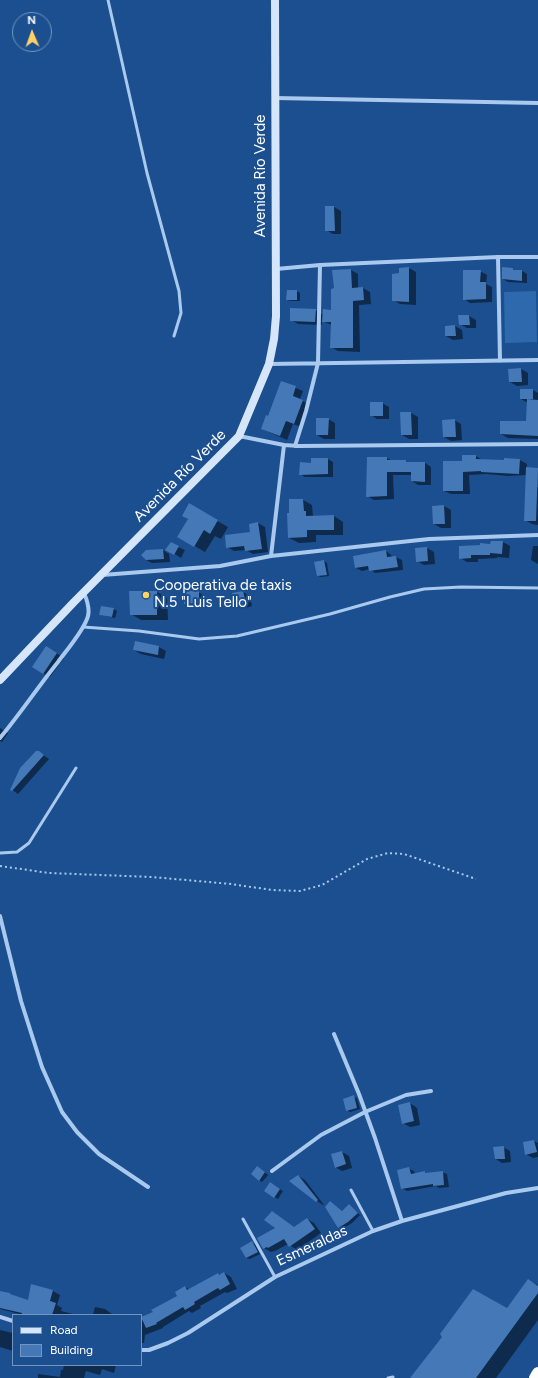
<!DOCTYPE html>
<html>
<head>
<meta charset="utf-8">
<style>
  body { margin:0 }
  #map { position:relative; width:538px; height:1378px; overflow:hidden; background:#1b4f8f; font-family:Figtree,sans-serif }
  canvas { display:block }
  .legend { position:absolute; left:12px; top:1314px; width:130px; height:52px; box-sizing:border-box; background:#1b4f8f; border:1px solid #7695bc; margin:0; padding:5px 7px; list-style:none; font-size:12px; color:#fff }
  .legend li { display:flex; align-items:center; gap:8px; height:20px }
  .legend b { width:20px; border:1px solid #7695bc }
  .north { position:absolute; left:12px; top:12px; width:40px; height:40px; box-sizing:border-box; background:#1b4f8f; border:1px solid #7695bc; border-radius:50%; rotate:358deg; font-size:11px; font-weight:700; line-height:16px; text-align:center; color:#fff }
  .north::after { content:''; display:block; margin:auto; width:14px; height:18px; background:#ffd166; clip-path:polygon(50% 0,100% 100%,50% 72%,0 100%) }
</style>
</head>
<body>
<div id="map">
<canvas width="538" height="1378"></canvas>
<ul class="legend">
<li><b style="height:5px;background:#d6e6fa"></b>Road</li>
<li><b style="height:11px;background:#4478b7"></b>Building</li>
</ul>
<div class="north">N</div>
</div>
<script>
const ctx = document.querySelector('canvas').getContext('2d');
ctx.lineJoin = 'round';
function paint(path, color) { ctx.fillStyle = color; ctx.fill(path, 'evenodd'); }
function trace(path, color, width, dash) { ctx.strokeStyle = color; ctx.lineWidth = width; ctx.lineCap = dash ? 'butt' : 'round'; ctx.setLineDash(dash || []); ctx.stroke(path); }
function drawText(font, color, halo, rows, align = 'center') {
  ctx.font = font + ' Figtree,sans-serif'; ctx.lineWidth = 4; ctx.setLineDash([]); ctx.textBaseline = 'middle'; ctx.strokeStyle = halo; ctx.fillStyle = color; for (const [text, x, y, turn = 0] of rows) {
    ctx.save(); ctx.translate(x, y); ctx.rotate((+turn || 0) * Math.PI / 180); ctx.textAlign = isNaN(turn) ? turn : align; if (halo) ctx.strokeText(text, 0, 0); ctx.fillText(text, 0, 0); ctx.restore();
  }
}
const green = new Path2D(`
  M536 291 537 342 505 343 504 292Z`);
const shadow = new Path2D(`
  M334 207 341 211V234H333L326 230Z
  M409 268 416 272V305L400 304 393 300 400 269Z
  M512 269 516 271H522L527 274V283L508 282 503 279Z
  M351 270 358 274V288H363L370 292 371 304 359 305 360 352 338 351 331 347 332 325 322 321V325L298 324 291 320 315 310 323 315 332 311 335 289Z
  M480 271 487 275 486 284 492 287V302L470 303 464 299Z
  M297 291 300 293V301H291L287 300Z
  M459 316H469L476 320V328H467L460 324Z
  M455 326 462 330 463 339 453 340 446 336V327Z
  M521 369 528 373V385L517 386 510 382Z
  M282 382 303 391 300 399 309 405 301 427 293 424 287 440 262 429 269 417Z
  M533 390 538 393V439L508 438 501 434 527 422 528 403 521 399Z
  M382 403 389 407V419H377L371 415Z
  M401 413H411L418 417V439H409L402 435Z
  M328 419 335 423V439H324L317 435Z
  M454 420 461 424 462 440 451 441 444 437Z
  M476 456 482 460H520L527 464 526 475 508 476 487 474 469 475 470 494H451L444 491 463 462Z
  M368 458H387L392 461 425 463 431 467V485H418L412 481V475H393L394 499 374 500 367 496Z
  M328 459 333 462V477H305L300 474 312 464Z
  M526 486 538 487V525L532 524 525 520Z
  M303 500 312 505 313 516H334L343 522V535H316V542L299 543 289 538 291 514Z
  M189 505 228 527 221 539 215 536 205 552 179 537 190 519Z
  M444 506 451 510V528H441L434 524Z
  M258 523 265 527 268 552 253 554 246 550 234 551 227 547 251 533Z
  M503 542 510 546 509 558 497 557V558L478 559V562H467L460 558 491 545Z
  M533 546H538V564L531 560Z
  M178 547 185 550 181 558 167 549Z
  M427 548 434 552 435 564 424 565 417 561Z
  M163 550 169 554 170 562 152 563 146 560 147 551Z
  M386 551 391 555 392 557H396L402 560 403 570 375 573 370 569 362 571 356 568Z
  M324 561 327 563 329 576 321 577 318 576Z
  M157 592 167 598 168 620H141L131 614Z
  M198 592 205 596 206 606 192 607 185 603Z
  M243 592 250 596 252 606 242 609 235 605Z
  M114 609 117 611 115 618 100 615Z
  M135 642 159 647 166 651 164 659 141 654 134 650Z
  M53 651 64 658 50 677 43 673Z
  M0 728 8 733 2 742 0 741Z
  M39 752 49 759 18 794 11 789Z
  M354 1097 357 1098 360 1109 350 1112 347 1110Z
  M410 1103 417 1108 420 1125 410 1127 403 1123Z
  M534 1141 538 1143V1157L533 1158 526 1154Z
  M503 1147 510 1151 511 1162 502 1163 496 1159Z
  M342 1152 349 1156 352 1168 342 1171 335 1167Z
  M261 1169 268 1175 262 1182 259 1180Z
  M409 1169 414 1171 415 1174 424 1172 427 1174 442 1172 447 1174 449 1187 439 1188 436 1186 407 1191 402 1188Z
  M298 1176 305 1180 324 1205H323L317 1201Z
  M270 1183 283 1191 278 1199 265 1191Z
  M333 1204 343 1212 349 1205 360 1215 352 1223 342 1229 339 1227Z
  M307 1219 314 1223 321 1233 297 1250 288 1244 275 1251H274L271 1252 264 1248Z
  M252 1243 255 1244 260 1254 250 1259 246 1258Z
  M224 1273 231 1277 237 1289 227 1293 225 1292 200 1306 201 1308 192 1313 189 1311 163 1327V1328L145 1335 144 1343H141V1318L154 1313 178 1296 185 1287 190 1290 218 1274 220 1275Z
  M528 1280 538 1285V1320L496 1378H415L507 1309Z
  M53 1291 60 1295 57 1305 62 1308 61 1311 77 1315H23L0 1309V1292L29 1301Z
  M95 1307 105 1309 112 1314 116 1315H93Z
  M0 1330 13 1333V1351L0 1347Z
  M64 1365H116L114 1373 102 1369 100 1375 86 1371 84 1378H38V1374L60 1377 61 1370H63Z`);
const building = new Path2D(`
  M325 206H334L335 231H325Z
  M409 267V302L392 301V274L399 273V268Z
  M502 267 513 268V270H522V281L502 279Z
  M351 269 352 288 363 287 364 300 353 301V348H330L331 322H322L323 309 331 310V289L334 288 332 270Z
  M463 270H481L480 282H486V299L463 300Z
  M287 290H297V300H286Z
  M290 308 316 309 315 322 290 321Z
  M458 315H469L470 325H459Z
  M455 325 456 336H445V326Z
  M521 368 522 382H509L508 369Z
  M281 381 296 386 293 396 303 400 294 424 286 421 280 436 261 429 266 415 268 416Z
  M520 389H533V399H520Z
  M527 399 538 400V436L500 434V421H526Z
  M370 402H383V416H370Z
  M400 412H411L412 435H401Z
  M316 418H329L328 435H316Z
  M455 419 456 437H443L442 420Z
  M462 455H476V459L504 460V458L520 459 519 474 481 472V471L463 472V491H443V461H462Z
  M367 457H387V460H406V462H425V482L411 481V472H387V496L366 497Z
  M311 458H328V474L299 475 300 462 311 463Z
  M526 467 538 468 536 521H524Z
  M289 499H303L304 511H306V516L334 515V530H307V537L288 538 287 513H289Z
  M189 503 218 520 210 534 204 530 194 547 177 537 188 519 182 516Z
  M444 505 445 524H433L432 506Z
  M258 522 262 549 245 551 244 546 226 548 225 535 250 532 249 524Z
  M491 541H503L502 554 490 553V555H471V558L459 559V546L480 545V543L490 544Z
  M171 542 179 546 174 555 165 550Z
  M427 547 428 561 416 562 415 548Z
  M163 549 164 559 146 560 141 555 146 550Z
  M386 550 387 557 396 556 398 567 369 571 368 566 355 568 353 556Z
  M324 560 327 575 317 576 314 562Z
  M129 591H157V615H130Z
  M184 591H199V603L184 604Z
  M243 591 246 603 234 605 232 593Z
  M101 606 114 608 112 617 99 615Z
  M135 641 159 646 158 655 133 650Z
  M46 646 57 653 43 674 32 667Z
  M36 751H39L44 755 12 791 10 790 20 768Z
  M354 1095 357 1108 346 1111 343 1099Z
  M410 1102 414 1121 402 1124 398 1105Z
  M534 1140 537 1152 525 1155 523 1142Z
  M504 1146 505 1159H495L493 1147Z
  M342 1151 346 1164 335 1168 331 1154Z
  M257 1166 265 1172 259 1181 251 1174Z
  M409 1167 411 1174 425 1171V1173L443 1171 444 1185 433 1186V1184L401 1189 397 1170Z
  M298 1175 318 1200 316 1202 289 1181Z
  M270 1182 280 1189 274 1198 264 1191Z
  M330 1201 342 1211 349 1204 358 1213 348 1222 338 1228 325 1207Z
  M272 1211 294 1227 307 1218 315 1229 289 1247 284 1239 268 1248 267 1247 263 1249 257 1238 275 1228 264 1220Z
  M252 1241 258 1252 246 1258 240 1248Z
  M224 1272 230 1284 220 1290 218 1288 194 1302 195 1304 185 1310 183 1307 156 1323 157 1324 146 1328 141 1317 153 1312 151 1310 177 1296 175 1292 185 1286 187 1290 218 1273 219 1275Z
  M528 1279 538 1286V1293L476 1378H410L442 1337 440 1334 473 1289 507 1308Z
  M31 1284 53 1290 50 1301 56 1303 52 1315H22V1313L0 1308V1291L10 1293V1294L28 1300Z`);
const path = new Path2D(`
  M0 866 49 873 152 877 231 884 272 890 300 891 322 885 367 859 388 853 404 854 476 879`);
const lane = new Path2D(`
  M108 0 147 173 179 291 181 313 174 336
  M83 627 139 631 199 639 237 636 330 614 390 597 424 589 461 587 538 588
  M0 853 17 852 29 843 76 768
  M351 1190 373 1231
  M243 1219 275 1277
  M388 1378 393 1377`);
const street = new Path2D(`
  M275 98 538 103
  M498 257 500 361
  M276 269 320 265
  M269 364 538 360
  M239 436 284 445 299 446 538 444
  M295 446 306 411 318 363 320 265 498 257H538
  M271 556 284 445
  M102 575 220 566 271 556 429 539 538 535
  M0 738C20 714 38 687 58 662 66 651 85 629 88 616 90 608 87 600 84 593
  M0 916 21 1001 42 1067 62 1112 77 1132 99 1154 148 1187
  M334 1034 359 1094 375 1138 402 1221
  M272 1171 321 1135 365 1112 406 1095 431 1091
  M0 1317 13 1321
  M141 1350H149L168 1343 188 1333 275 1277 373 1231 402 1221 506 1193 538 1188`);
const secondary = new Path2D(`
  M0 680 74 602 239 436 269 364 274 339 276 316 275 0`);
const highway = new Path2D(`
  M535 1378 538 1373`);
const markers = [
  [146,595,4,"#ffd166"]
];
const streetNames = [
  ["Avenida Río Verde",261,176,-90],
  ["Avenida Río Verde",180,476,-45],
  ["Esmeraldas",312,1246,-25]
];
const poiNames = [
  ["Cooperativa de taxis",154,586],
  ["N.5 \"Luis Tello\"",154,603]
];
paint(green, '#2e69ad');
paint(shadow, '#0007');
paint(building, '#4478b7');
trace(path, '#a9c9ee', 2, [2, 3]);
trace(lane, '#a9c9ee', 3);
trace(street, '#a9c9ee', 4);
trace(secondary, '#d6e6fa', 8);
trace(highway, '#fff', 12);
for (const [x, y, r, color] of markers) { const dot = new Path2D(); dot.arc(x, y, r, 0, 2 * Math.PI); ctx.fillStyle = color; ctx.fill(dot); trace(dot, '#1b4f8f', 1.5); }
drawText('15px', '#fff', '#1b4f8f', streetNames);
drawText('15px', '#fff', '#1b4f8f', poiNames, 'left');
</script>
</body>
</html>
